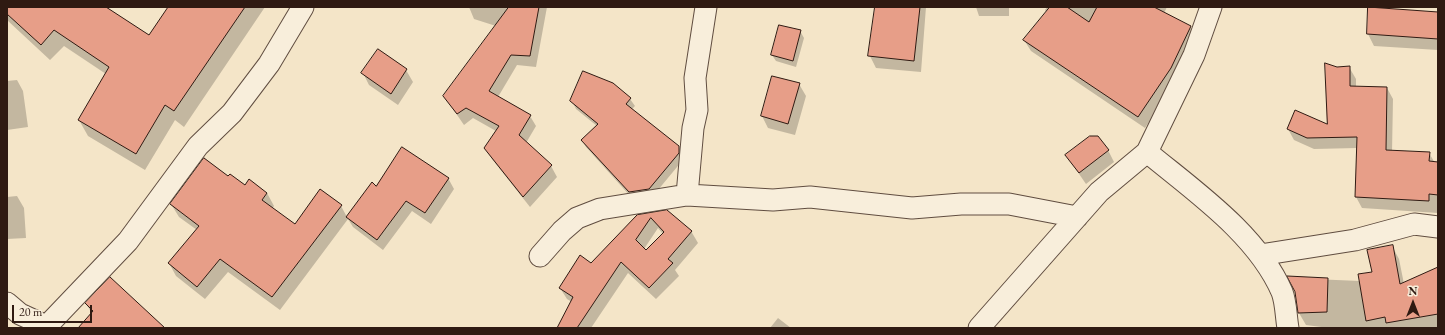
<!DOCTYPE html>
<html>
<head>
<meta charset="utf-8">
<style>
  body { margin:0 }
  #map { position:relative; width:1445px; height:335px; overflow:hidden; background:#f4e5c8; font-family:"EB Garamond",serif }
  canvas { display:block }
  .frame { position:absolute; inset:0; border:8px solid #2f1a12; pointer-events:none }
  .north { position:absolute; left:1393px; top:283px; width:40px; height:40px; -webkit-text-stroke:3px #f8eedb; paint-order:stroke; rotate:0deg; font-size:11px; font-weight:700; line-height:16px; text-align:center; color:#2f1a12 }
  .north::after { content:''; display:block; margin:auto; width:14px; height:18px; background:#2f1a12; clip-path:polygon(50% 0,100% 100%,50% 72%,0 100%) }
  .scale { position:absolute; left:12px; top:305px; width:80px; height:18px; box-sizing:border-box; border:2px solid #2f1a12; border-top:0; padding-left:5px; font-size:12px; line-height:14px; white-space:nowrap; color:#2f1a12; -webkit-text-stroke:3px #f8eedb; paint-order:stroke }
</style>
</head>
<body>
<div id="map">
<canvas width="1445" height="335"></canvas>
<div class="frame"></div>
<div class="north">N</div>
<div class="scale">20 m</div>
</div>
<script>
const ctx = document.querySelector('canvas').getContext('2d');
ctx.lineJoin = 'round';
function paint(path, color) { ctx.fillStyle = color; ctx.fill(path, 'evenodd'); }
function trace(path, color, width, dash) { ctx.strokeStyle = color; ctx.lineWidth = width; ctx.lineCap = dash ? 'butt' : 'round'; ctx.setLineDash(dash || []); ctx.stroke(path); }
const shadow = new Path2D(`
  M7 7H85L149 37 169 7H265L184 127 175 120 145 170 88 136 79 120 106 74 64 46 50 60 7 20Z
  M469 7H547L536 67 517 65 498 97 530 116 536 126 526 143 551 166 557 177 530 207 492 159 485 148 496 131 473 118 464 125 444 96 496 26 474 19Z
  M876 7H926L921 72 876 68 870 56Z
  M976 7H1009V16H979Z
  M1047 7H1167L1164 13 1190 27 1197 39 1177 80 1145 128 1031 51 1024 40 1047 13 1045 10Z
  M1369 8 1438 13V50L1374 46 1368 34Z
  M800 31 804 38 796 67 776 61 772 55Z
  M1349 67 1356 79V87L1387 88 1393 99 1392 152 1429 153 1435 163H1438V213L1362 208 1356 197 1357 148 1314 149 1294 140 1288 129 1328 125 1337 68Z
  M406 70 413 82 398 105 369 85 363 73Z
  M17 80 23 91 28 127 7 130V81Z
  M799 84 806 96 795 135 768 128 762 116Z
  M630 99 635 106 632 109 679 147 683 154 682 161 653 196 632 198 586 147 582 140 597 126 576 109 572 101Z
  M1108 150 1114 162 1086 184 1066 155Z
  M228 177 245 186 267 193 274 206 272 209 295 225 341 206 347 217 376 187 448 178 454 189 431 224 412 211 383 250 353 227 348 219 280 310 228 272 205 299 176 276 169 263 197 230 179 217 171 204Z
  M17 196 24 208 26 238 7 239V197Z
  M667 211 691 231 698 243 675 270 679 276 656 299 628 273 591 328H558L572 302 567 299 560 288 591 264 637 216ZM658 228 663 234 646 251 644 249Z
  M1392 246 1399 259 1404 284 1438 268V327L1329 328 1306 325 1299 313 1296 292 1289 278 1360 281 1373 273Z
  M86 304 162 328H91L92 313Z
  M778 318 791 328H770Z`);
const building = new Path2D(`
  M7 7H106L149 35 168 7H245L174 111 165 105 136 154 78 120 109 67 54 30 41 45 7 14Z
  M509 7H539L530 56 511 55 489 91 531 115 519 135 552 165 523 197 484 148 499 126 466 108 457 114 443 96Z
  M875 7H920L914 61 868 56Z
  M1050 7H1067L1089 22 1097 7H1154L1191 26 1171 68 1138 117 1023 40Z
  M1368 7 1438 12V39L1367 34Z
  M779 25 801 30 793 61 771 55Z
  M378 49 407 69 391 94 361 73Z
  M1325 63 1337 67 1350 66V86L1387 87 1386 150 1430 152 1429 161 1438 162V195L1429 194V201L1355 197 1357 137 1307 138 1287 129 1295 110 1327 124Z
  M583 71 613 83 631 98 626 104 679 146V153L649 189 629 192 581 140 598 124 570 101Z
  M772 76 800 83 788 124 761 116Z
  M1090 136H1098L1109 150 1079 173 1065 155Z
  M402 147 449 178 425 213 406 201 377 240 346 217 372 182 376 186Z
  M204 158 228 176 230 174 245 185 249 179 267 193 262 200 295 224 320 189 342 205 272 297 220 259 197 287 168 263 199 226 170 204Z
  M667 210 692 231 668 259 673 263 649 288 621 262 577 328H557L573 297 559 288 580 255 591 263 637 215ZM651 218 664 232 646 250 636 240Z
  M1393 245 1400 284 1438 267V314L1386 323 1385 317 1366 321 1358 274 1372 272 1367 250Z
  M1287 276 1328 278 1327 312 1298 313 1295 292Z
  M110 277 165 328H78L93 311 85 303Z`);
const minor = new Path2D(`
  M1147 152C1194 191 1257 234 1282 292 1286 302 1286 317 1288 328
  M687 195 693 128 697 110 695 78 706 7
  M1260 255 1355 240 1414 224 1438 227
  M540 256 562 231 577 218 600 209 687 195 773 200 810 197 912 208 961 204H1009L1077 217
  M7 303 20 314 46 326
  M45 328 128 241 198 146 232 113 269 64 303 7
  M979 328 1099 192 1147 152 1194 55 1211 7`);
paint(shadow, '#0003');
paint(building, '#e79e88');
trace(building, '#2f1a12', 1);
trace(minor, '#604d40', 23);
trace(minor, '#f8eedb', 21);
</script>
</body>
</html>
